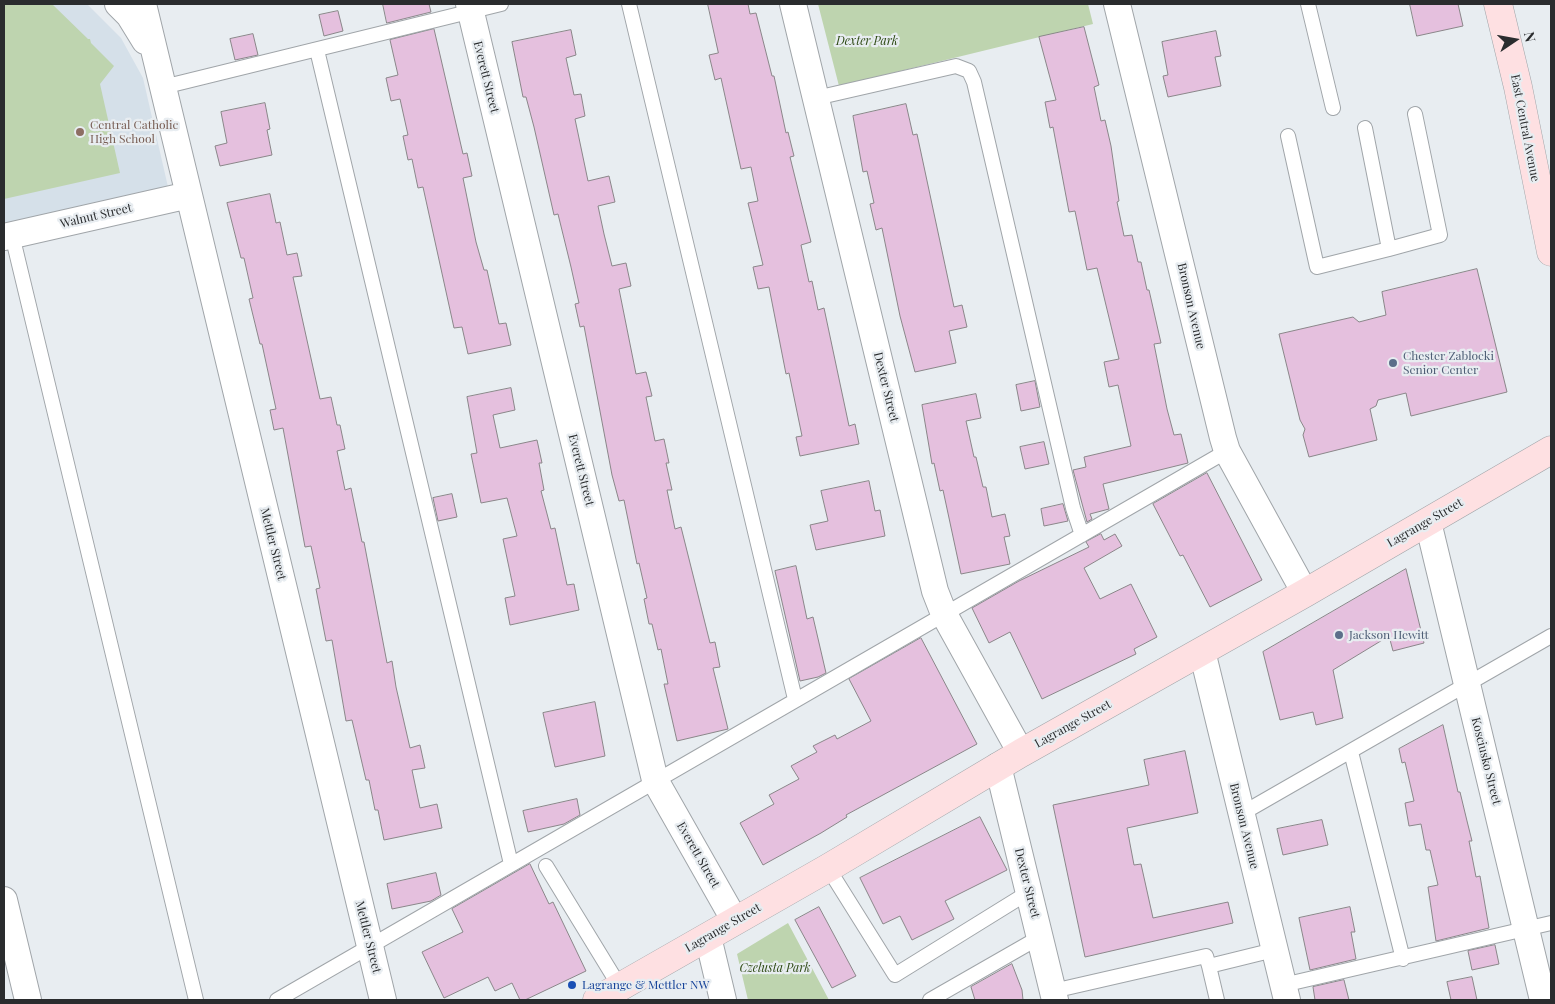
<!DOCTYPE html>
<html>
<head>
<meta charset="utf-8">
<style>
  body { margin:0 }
  #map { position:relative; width:1555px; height:1004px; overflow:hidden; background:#e8edf1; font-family:"Playfair Display",serif }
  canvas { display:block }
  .frame { position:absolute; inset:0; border:5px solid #2a2c2e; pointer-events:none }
  .north { position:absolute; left:1490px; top:15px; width:50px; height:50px; -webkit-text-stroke:4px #e8edf1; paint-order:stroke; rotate:78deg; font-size:14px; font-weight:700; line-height:20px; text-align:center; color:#2a2c2e }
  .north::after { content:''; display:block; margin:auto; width:18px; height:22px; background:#2a2c2e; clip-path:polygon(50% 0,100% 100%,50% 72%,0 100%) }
</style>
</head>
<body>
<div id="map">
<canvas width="1555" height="1004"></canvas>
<div class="frame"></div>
<div class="north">N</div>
</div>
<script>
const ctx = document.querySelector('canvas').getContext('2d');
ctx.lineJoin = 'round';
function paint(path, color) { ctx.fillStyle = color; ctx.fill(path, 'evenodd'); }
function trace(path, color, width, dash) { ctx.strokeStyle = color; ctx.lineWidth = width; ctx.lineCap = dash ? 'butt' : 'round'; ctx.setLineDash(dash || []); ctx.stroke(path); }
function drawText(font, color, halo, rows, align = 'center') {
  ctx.font = font + ' "Playfair Display",serif'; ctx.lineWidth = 4.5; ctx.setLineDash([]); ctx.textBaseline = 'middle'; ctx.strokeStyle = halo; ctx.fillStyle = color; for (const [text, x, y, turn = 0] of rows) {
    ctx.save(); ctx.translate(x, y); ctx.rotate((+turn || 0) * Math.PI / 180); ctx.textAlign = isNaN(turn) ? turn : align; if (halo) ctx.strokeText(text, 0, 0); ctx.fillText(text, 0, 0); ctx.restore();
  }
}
const built = new Path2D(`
  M4 4H87L121 38 143 78 168 187 4 228Z`);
const green = new Path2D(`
  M4 4H52L88 39H90L91 43 114 66 100 84 120 173 4 199Z
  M818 4H1088L1093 24 839 86Z
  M788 923 829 1000H748L737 954Z`);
const building = new Path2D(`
  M383 4H429L431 12 387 23Z
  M708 4H748L750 14 756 13 772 76H774L786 133 788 132 794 156 790 157 811 242 801 245 809 282 812 281 818 310 824 308 849 426 855 424 859 444 800 456 796 437 802 436 789 373 786 374 769 287 758 289 753 267 763 265 748 203 758 201 751 167 741 169 721 78 715 80 709 55 718 53Z
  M1410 4H1458L1463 26 1417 36Z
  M338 11 343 31 324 36 319 15Z
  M1084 27 1099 85 1094 87 1101 121 1105 120 1111 146 1119 201 1117 202 1124 236 1132 235 1138 262H1141L1147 290H1149L1161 343 1154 344 1167 409 1174 435 1181 434 1188 463 1103 484 1109 509 1090 514 1092 519 1087 522 1073 470 1086 467 1084 457 1131 446 1118 385 1109 387 1104 362 1119 359 1097 268 1087 270 1075 211 1069 212 1053 127 1050 128 1045 102 1056 100 1039 37Z
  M434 29 463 154 467 153 472 176 463 178 476 242 484 270H487L499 324 506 323 511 345 468 354 462 327 454 328 423 187 418 188 412 159 408 160 403 136 408 135 400 99 391 101 386 78 398 75 390 40Z
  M571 30 576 55 566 58 574 95 581 94 585 116 575 119 588 181 609 176 615 202 598 206 604 234 612 266 626 263 631 286 619 289 636 374 646 372 652 396 646 397 655 441 664 439 669 463H666L672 490H667L675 529 681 527 710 643 715 642 720 667 713 668 728 729 677 741 664 684H668L661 649 658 650 652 624H649L644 599 647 598 639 563 637 564 624 500 619 501 612 475 584 326 580 327 575 304 579 303 571 267 558 214 554 215 534 127 526 97H523L512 42Z
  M1216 31 1221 56 1215 57 1221 86 1168 97 1163 76 1168 75 1162 42Z
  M253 34 258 55 235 60 230 39Z
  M265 103 270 129 267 130 272 155 220 166 215 146 227 143 221 112Z
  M906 104 913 135 917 134 954 307 962 305 967 327 949 331 956 363 915 372 900 316 882 228 876 230 870 204 874 203 867 171 863 172 853 116Z
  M270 194 276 223 280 222 287 255 297 253 302 276 293 277 320 399 331 397 337 425H340L345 449 337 451 345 490 351 488 362 542H364L387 663 392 661 396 687 410 748 420 745 425 768 412 770 420 808 437 804 442 828 384 840 378 810H375L369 780H366L352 720 346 721 332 640 326 641 316 589 320 588 311 546 305 547 283 428 274 430 270 410 276 409 262 344H260L249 299 253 298 244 258H241L227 203Z
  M1477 269 1507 392 1411 416 1406 393 1378 400 1376 406 1370 409 1377 440 1309 457 1303 435 1305 429 1300 420 1279 334 1353 317 1359 322 1386 315 1382 292Z
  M1035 381 1040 407 1021 411 1016 385Z
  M511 388 515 410 493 415 500 448 537 440 542 463H539L544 490 541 491 551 529 555 528 567 585 574 584 579 610 510 625 505 598 515 596 503 539 517 536 507 498 481 503 471 454 477 453 467 397Z
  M976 394 981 418 966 421 974 457H976L983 487H986L992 517 1005 514 1010 536 1004 537 1010 564 961 574 943 490 940 491 934 463 932 464 922 405Z
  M1044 442 1049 464 1025 469 1020 447Z
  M1207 473 1262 580 1210 607 1183 555 1180 556 1153 504Z
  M869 481 875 511 880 510 885 536 816 550 810 525 828 521 821 491Z
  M452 494 457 517 438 521 433 498Z
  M1063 504 1068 521 1044 526 1041 509Z
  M1101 534 1104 540 1115 534 1122 546 1084 568 1100 599 1131 584 1157 637 1134 649 1136 654 1042 699 1010 632 989 643 972 608 1019 581 1089 547 1086 542Z
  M796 566 807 619 813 617 826 673 818 677 800 681 775 571Z
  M1406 569 1424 643 1393 651 1389 636 1333 670 1343 718 1316 725 1313 712 1280 720 1263 652Z
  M921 638 977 744 846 815 847 817 821 833 763 865 740 823 774 804 769 795 799 779 791 766 817 752 813 746 835 735 837 739 871 721 849 679Z
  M595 702 605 756 555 767 543 713Z
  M1443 725 1458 792H1460L1467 821 1472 841H1469L1476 877 1480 876 1489 928 1436 941 1428 887 1438 885 1430 850H1426L1421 824 1409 826 1405 803 1414 801 1405 762 1402 763 1399 749Z
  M1185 751 1198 813 1127 828 1134 865 1141 864 1153 918 1228 902 1233 923 1085 957 1053 805 1149 785 1144 760Z
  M577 799 580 815 564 824 528 832 523 811Z
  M980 817 1007 870 945 901 954 919 912 940 900 916 883 924 860 878Z
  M1322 820 1328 845 1283 855 1277 829Z
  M530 864 549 904 553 902 586 971 525 1000H520L512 983 495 991 488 977 444 998 422 952 463 932 452 909Z
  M436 873 441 895 431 901 392 909 387 884Z
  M819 907 856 976 832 988 795 920Z
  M1350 907 1355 932H1351L1356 959 1310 970 1299 918Z
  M1495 945 1499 964 1472 970 1468 951Z
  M1012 964 1022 990 1023 1000H975L971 987Z
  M1472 977 1477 1000H1451L1447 982Z
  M1344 980 1349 1000H1315L1313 987Z`);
const lane = new Path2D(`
  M629 4 795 699
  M1308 4 1333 108
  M317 50 511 864
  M163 87 501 4
  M816 98 956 66 969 71 974 82 1073 508 1082 535
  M1288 136 1317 267 1389 249 1365 128
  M12 235 196 1000
  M1389 249 1440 235 1415 114
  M1351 752 1403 959
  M1241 814 1551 636
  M546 866 620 987
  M828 868 895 975 1029 892
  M1283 985 1551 923
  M1053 991 1206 956 1209 966
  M277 1000 1227 451
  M930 1000 1040 937
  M1217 1000 1209 966 1274 950`);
const street = new Path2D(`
  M118 4 129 15 145 41
  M143 4 383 1000
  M469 4 655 780 735 921
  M793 4 935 591 944 614 1021 753
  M1117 4 1223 438 1227 451 1305 593
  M4 237 189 195
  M1428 522 1543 1000
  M1202 651 1287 1000
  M998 766 1055 1000
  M4 900 28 1000
  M708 937 723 1000`);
const secondary = new Path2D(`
  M1498 4 1518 87 1551 252
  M597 1000 828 868 1021 753 1305 593 1551 450`);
const markers = [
  [80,132,5,"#8d6e63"],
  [1393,363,5,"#5c6f8a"],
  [1339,635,5,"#5c6f8a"],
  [572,985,5,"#1a4fb4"]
];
const parkNames = [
  ["Dexter Park",867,41],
  ["Czelusta Park",775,968]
];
const streetNames = [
  ["Everett Street",486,77,76],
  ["East Central Avenue",1525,128,79],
  ["Walnut Street",96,216,-13],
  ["Bronson Avenue",1191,306,77],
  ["Dexter Street",886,387,76],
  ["Everett Street",581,470,76],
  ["Lagrange Street",1425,523,-30],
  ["Mettler Street",273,544,76],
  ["Lagrange Street",1073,724,-29],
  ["Kosciusko Street",1486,761,76],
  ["Bronson Avenue",1244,826,76],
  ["Everett Street",698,855,60],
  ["Dexter Street",1027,883,76],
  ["Lagrange Street",723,928,-30],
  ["Mettler Street",368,937,76]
];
const educationNames = [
  ["Central Catholic",90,125],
  ["High School",90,139]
];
const serviceNames = [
  ["Chester Zablocki",1403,356],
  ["Senior Center",1403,370],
  ["Jackson Hewitt",1349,635]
];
const transitNames = [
  ["Lagrange & Mettler NW",582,985]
];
paint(built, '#d5e0e9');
paint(green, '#bed4af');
paint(building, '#e5c0de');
trace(building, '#8a8689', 1);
trace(lane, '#a0a5a9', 16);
trace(street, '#a0a5a9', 28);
trace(secondary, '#a0a5a9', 29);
trace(lane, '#fff', 14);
trace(street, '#fff', 26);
trace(secondary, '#fee0e2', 28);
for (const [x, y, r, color] of markers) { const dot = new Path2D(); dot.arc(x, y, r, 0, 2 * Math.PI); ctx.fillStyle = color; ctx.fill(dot); trace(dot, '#e8edf1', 2); }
drawText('italic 12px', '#2e4a14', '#e8edf1', parkNames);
drawText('12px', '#2a2c2e', '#e8edf1', streetNames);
drawText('12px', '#785e54', '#e8edf1', educationNames, 'left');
drawText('12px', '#4e5e75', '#e8edf1', serviceNames, 'left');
drawText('12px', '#164399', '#e8edf1', transitNames, 'left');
</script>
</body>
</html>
